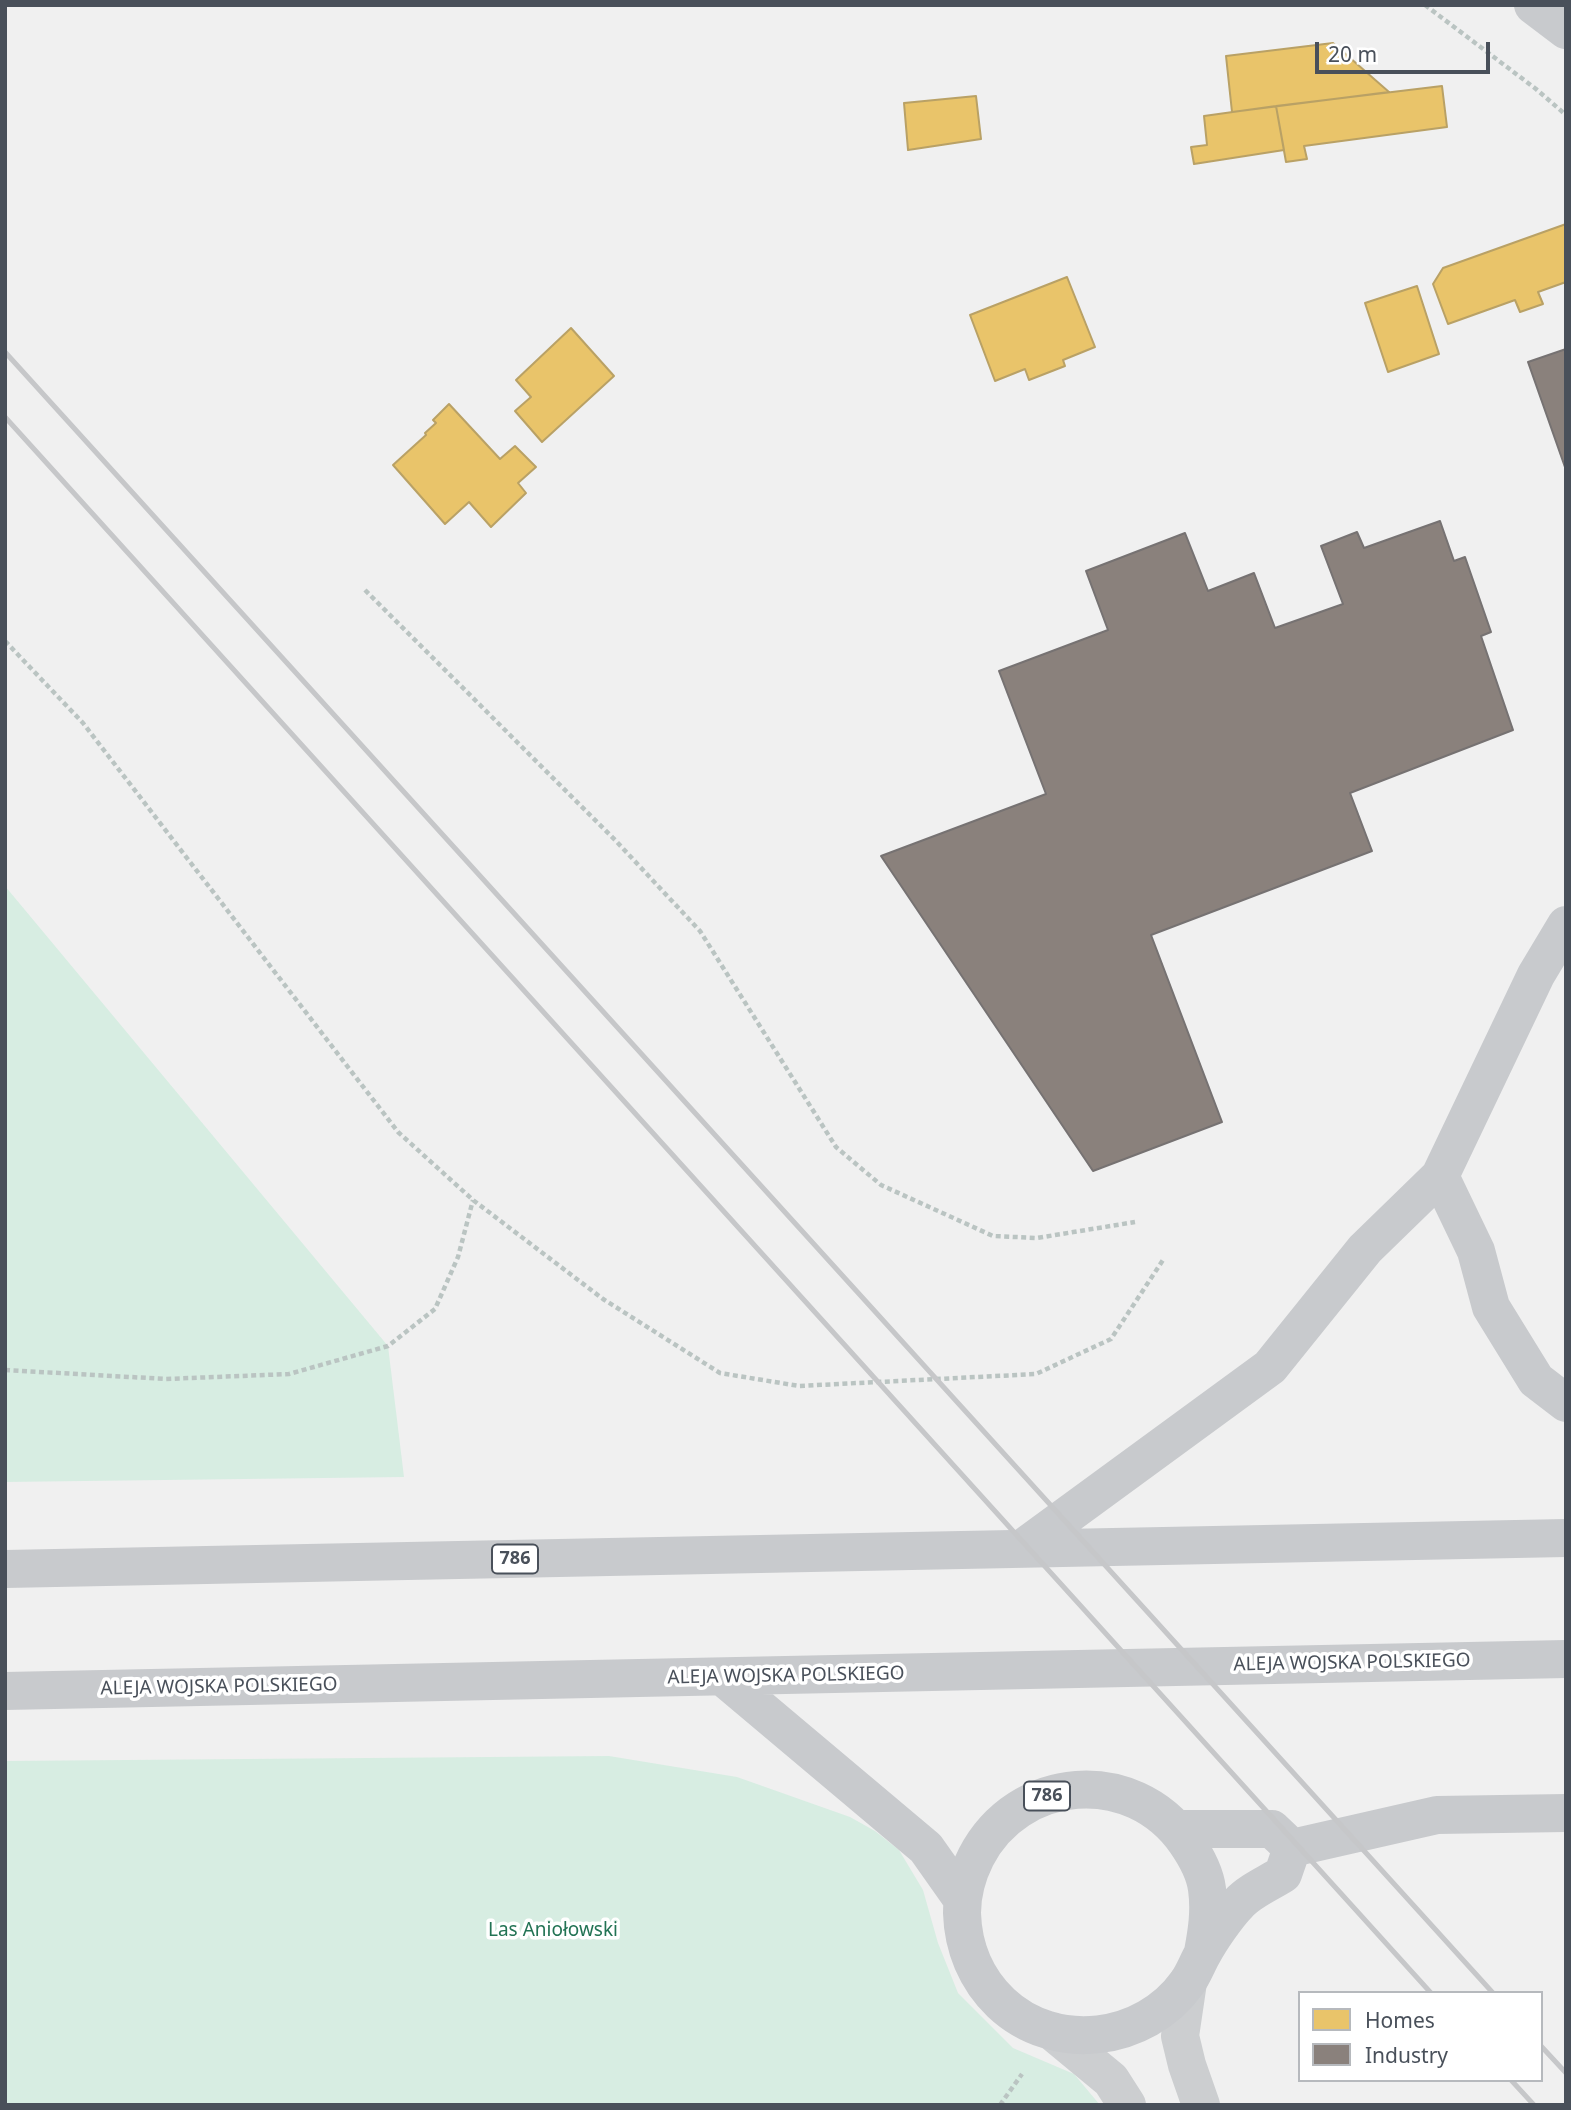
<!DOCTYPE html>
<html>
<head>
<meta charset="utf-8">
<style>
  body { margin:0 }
  #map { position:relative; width:1571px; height:2110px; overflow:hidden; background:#f0f0f0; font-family:"Noto Sans",sans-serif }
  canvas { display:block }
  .frame { position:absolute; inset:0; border:7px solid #49505a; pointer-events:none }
  .legend { position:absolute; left:1298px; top:1991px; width:245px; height:91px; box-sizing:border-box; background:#fff; border:2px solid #b6b9bd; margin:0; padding:9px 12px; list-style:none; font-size:21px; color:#49505a }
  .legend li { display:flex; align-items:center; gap:14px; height:35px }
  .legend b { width:35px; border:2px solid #b6b9bd }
  .scale { position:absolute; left:1315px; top:42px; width:175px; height:32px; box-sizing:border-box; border:4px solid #49505a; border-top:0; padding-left:9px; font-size:21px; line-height:24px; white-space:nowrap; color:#49505a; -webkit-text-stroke:5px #fff; paint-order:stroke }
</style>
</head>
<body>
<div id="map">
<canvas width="1571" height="2110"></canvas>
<div class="frame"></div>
<ul class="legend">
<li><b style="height:19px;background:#e9c46a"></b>Homes</li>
<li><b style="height:19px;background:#8a817c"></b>Industry</li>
</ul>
<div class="scale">20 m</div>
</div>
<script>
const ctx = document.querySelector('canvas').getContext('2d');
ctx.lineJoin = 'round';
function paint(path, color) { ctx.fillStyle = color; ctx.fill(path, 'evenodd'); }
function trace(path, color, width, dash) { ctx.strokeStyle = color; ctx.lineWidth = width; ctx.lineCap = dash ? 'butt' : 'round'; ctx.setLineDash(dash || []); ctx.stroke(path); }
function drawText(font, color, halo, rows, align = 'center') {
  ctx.font = font + ' "Noto Sans",sans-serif'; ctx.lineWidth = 7; ctx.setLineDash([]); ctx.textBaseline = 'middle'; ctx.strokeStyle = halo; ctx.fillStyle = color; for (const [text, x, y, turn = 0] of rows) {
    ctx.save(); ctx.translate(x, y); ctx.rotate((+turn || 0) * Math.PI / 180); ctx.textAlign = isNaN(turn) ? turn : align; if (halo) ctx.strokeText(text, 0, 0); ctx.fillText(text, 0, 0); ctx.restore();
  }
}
const green = new Path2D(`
  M5 886 388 1346 404 1477 5 1482Z
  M609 1756 737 1777 850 1817 875 1831 899 1850 923 1890 938 1943 958 1993 1013 2048 1074 2074 1100 2105H5V1761Z`);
const homes = new Path2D(`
  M1333 43 1389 92 1232 112 1226 56Z
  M1442 86 1447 127 1304 146 1307 159 1286 162 1276 106Z
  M976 96 981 139 908 150 904 103Z
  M1276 106 1284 150 1194 164 1191 147 1207 145 1204 116Z
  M1566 224V282L1538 292 1543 304 1520 312 1515 300 1448 324 1433 284 1443 268Z
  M1067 277 1095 347 1063 360 1065 366 1029 380 1025 369 995 381 970 315Z
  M1417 286 1439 354 1388 372 1365 303Z
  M571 328 614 376 542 442 515 411 531 397 516 380Z
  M449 404 500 459 515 446 536 467 518 483 526 493 491 527 469 502 445 524 393 465 426 435 425 433 436 423 433 420Z`);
const industry = new Path2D(`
  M1566 349V470L1528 362Z
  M1440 521 1454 561 1465 557 1491 632 1481 636 1513 730 1350 793 1372 851 1151 935 1222 1122 1093 1171 881 856 1046 794 999 671 1108 630 1086 571 1185 533 1208 591 1254 573 1275 628 1343 604 1321 546 1357 532 1364 548Z`);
const path = new Path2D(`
  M1425 5 1536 89 1566 115
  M365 590 616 841 700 931 836 1147 881 1185 993 1236 1037 1238 1135 1222
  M5 641 83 723 398 1132 473 1200 603 1299 720 1373 799 1386 1036 1374 1111 1339 1163 1260
  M5 1370 166 1379 289 1374 388 1346 435 1309 458 1257 473 1200
  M1000 2105 1022 2074`);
const tertiary = new Path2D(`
  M1188 1982 1180 2036 1187 2065 1201 2105
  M1053 2032 1111 2080 1127 2105`);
const primary = new Path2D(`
  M1533 5 1566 30
  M1440 1176 1476 1251 1491 1307 1536 1380 1566 1403
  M1024 1547 1270 1367 1365 1249 1440 1176 1536 975 1566 925
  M5 1569 1566 1538
  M724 1678 926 1848 962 1899
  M5 1691 1566 1659
  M1177 1829H1272L1292 1848
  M1292 1848 1437 1815 1566 1813
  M1203 1952C1207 1931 1210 1911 1207 1889 1205 1873 1195 1855 1186 1842 1132 1765 1018 1775 976 1857 967 1875 962 1893 962 1913 963 1947 976 1979 1001 2003 1055 2054 1145 2042 1187 1983 1193 1975 1197 1964 1202 1955 1210 1940 1227 1915 1239 1903 1250 1891 1269 1883 1283 1874L1292 1848`);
const rail = new Path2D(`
  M5 352 1493 1993
  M5 417 1431 1993
  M1541 2046 1566 2073
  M1511 2080 1534 2105`);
const shields = [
  [515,1559,46],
  [1047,1796,46]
];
const shieldNames = [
  ["786",515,1559],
  ["786",1047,1796]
];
const streetNames = [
  ["ALEJA WOJSKA POLSKIEGO",1352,1663,-1],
  ["ALEJA WOJSKA POLSKIEGO",786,1676,-1],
  ["ALEJA WOJSKA POLSKIEGO",219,1687,-1]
];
const parkNames = [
  ["Las Aniołowski",553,1931]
];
paint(green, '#d7ede2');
paint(homes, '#e9c46a');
trace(homes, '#b9a165', 2);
paint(industry, '#8a817c');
trace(industry, '#767272', 2);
trace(path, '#bac4c2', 4.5, [5, 3.5]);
trace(tertiary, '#ccced0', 38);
trace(primary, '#c8cacd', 38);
trace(rail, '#c6c7c9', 5);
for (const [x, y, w] of shields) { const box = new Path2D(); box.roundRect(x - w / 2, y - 14.5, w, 29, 5); ctx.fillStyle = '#fff'; ctx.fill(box); trace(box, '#49505a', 2); }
drawText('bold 18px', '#49505a', null, shieldNames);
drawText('19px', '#49505a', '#fff', streetNames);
drawText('19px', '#227354', '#fff', parkNames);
</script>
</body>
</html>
